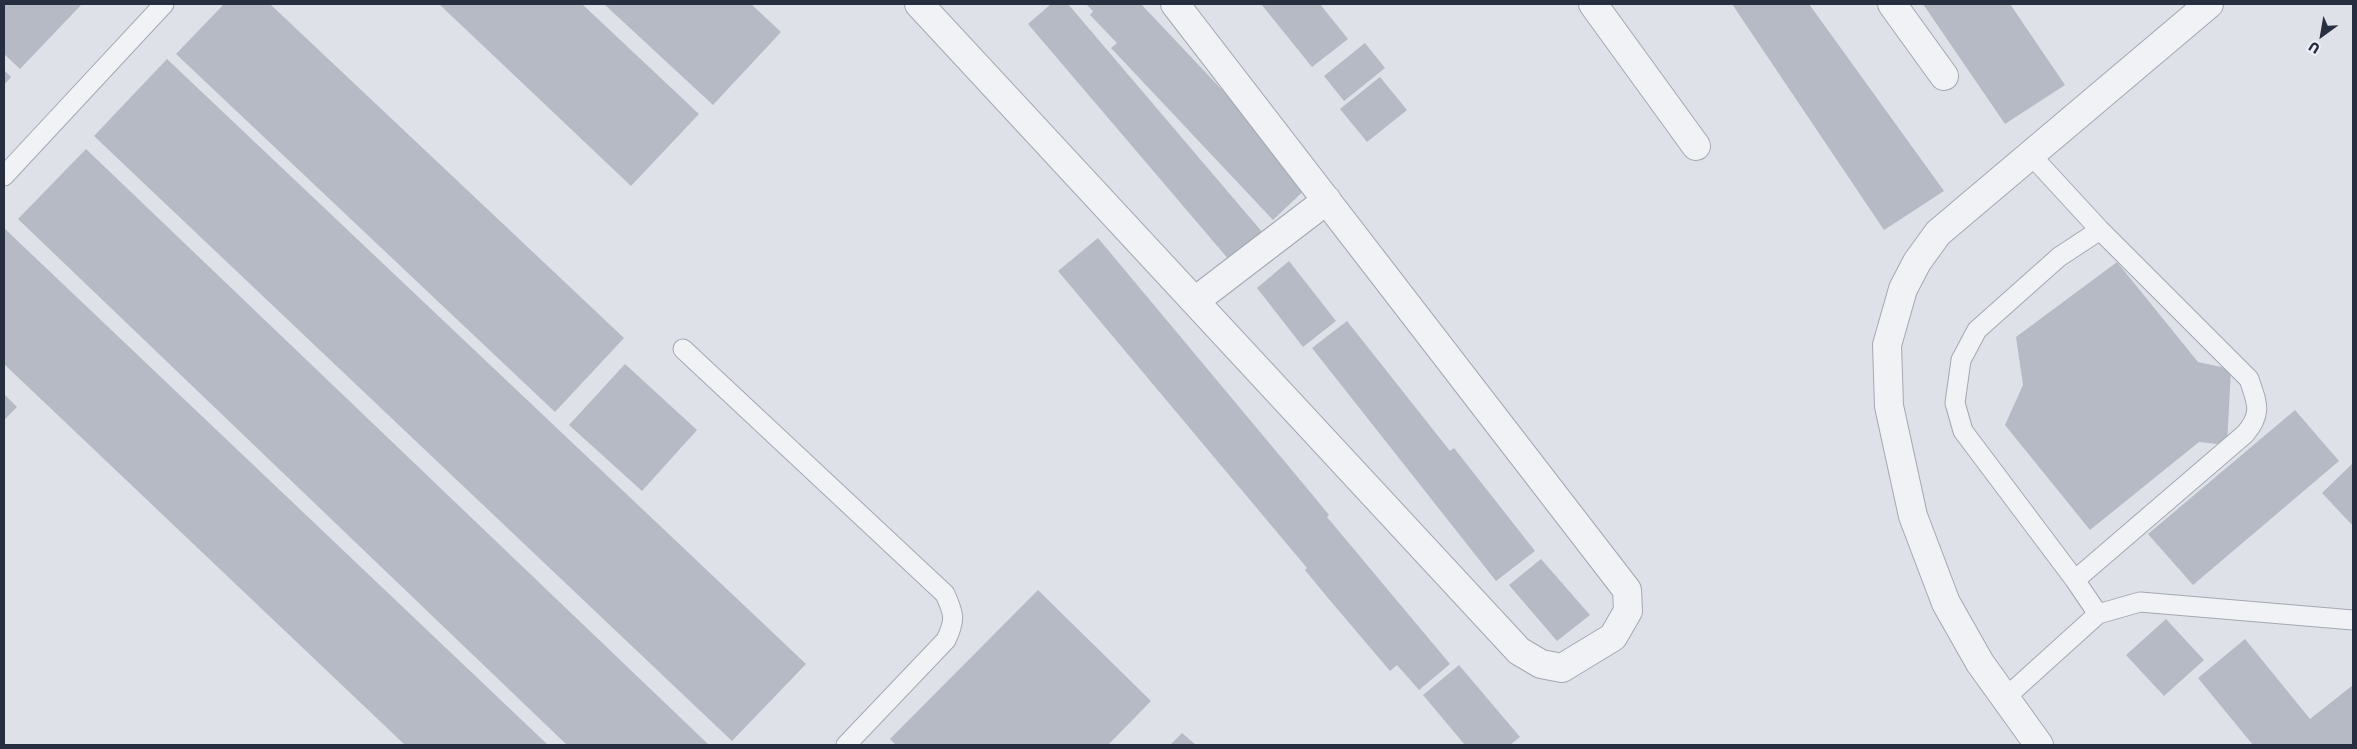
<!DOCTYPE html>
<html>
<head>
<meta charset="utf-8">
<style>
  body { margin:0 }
  #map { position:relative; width:2357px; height:749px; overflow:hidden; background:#dee1e8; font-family:Poppins,sans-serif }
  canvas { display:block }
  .frame { position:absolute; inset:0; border:5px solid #272e3f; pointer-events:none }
  .north { position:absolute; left:2297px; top:10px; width:50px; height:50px; -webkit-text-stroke:4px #edf0f5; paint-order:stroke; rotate:212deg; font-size:14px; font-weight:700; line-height:20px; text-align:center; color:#272e3f }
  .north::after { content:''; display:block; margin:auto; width:18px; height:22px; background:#272e3f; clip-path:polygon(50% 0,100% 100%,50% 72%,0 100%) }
</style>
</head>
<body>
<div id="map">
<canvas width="2357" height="749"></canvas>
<div class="frame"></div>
<div class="north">U</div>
</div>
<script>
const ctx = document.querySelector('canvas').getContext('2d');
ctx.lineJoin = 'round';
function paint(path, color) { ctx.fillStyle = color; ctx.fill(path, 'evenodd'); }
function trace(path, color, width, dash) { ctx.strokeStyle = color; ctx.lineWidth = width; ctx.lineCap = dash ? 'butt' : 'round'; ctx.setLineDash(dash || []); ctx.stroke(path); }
const building = new Path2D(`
  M4 4H82L20 69 4 54Z
  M224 4H270L624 338 555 412 176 54Z
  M439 4H582L699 114 631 186Z
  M604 4H751L781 32 713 105Z
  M1051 4H1068L1263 233 1230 261 1028 24Z
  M1086 4H1141L1311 184 1273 220 1111 48 1117 43 1090 15 1093 11Z
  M1261 4H1320L1348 39 1312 67Z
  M1732 4H1809L1944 191 1884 230Z
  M1923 4H2010L2065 85 2005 124Z
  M1365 43 1385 68 1344 101 1324 76Z
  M167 59 806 664 732 741 94 136Z
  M4 70 11 77 4 85Z
  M1380 77 1407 110 1367 142 1340 109Z
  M86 149 709 745H567L18 219Z
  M4 228 548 745H405L4 364Z
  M1098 238 1311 493 1329 515 1327 517 1450 664 1419 690 1397 665 1390 671 1328 598 1305 570 1307 568 1058 271Z
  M1289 261 1336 321 1303 347 1257 288Z
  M2117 262 2198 362 2231 369 2227 445 2199 442 2090 530 2005 425 2023 385 2016 337Z
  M1347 321 1450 451 1454 448 1535 551 1496 581 1312 348Z
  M625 364 697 430 642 491 569 425Z
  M4 394 17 407 4 420Z
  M2295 410 2339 461 2193 585 2148 534Z
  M2353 463V526L2322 493Z
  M1541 559 1590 615 1557 641 1509 585Z
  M1038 590 1151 701 1108 745H896L890 739Z
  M2166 619 2204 660 2164 696 2126 655Z
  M2245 639 2310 719 2353 685V745H2253L2198 678Z
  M1459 665 1520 737 1510 745H1465L1423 695Z
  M1182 733 1196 745H1170Z`);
const lane = new Path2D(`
  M2030 154 2100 230
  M4 176 164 4
  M683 349 945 594C954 614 956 619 946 640L846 745
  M2075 580 2245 434C2263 413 2257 403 2249 379L2100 230 2059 257 1977 330 1961 360 1955 403 1963 431 2075 580 2098 614
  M2004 699 2098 614 2140 602 2353 620`);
const street = new Path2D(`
  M919 4 1519 651 1541 664 1562 668 1613 637 1628 611 1627 590 1175 4
  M1593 4 1696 146
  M1892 4 1944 76
  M1195 301 1327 200
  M2039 745 1980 663 1946 603 1913 516 1889 406 1887 345 1903 289 1917 262 1938 233 2209 4`);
paint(building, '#b5bac5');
trace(lane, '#a3a8b2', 21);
trace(street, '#a3a8b2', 30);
trace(lane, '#f0f2f6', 19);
trace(street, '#f0f2f6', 28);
</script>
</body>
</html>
